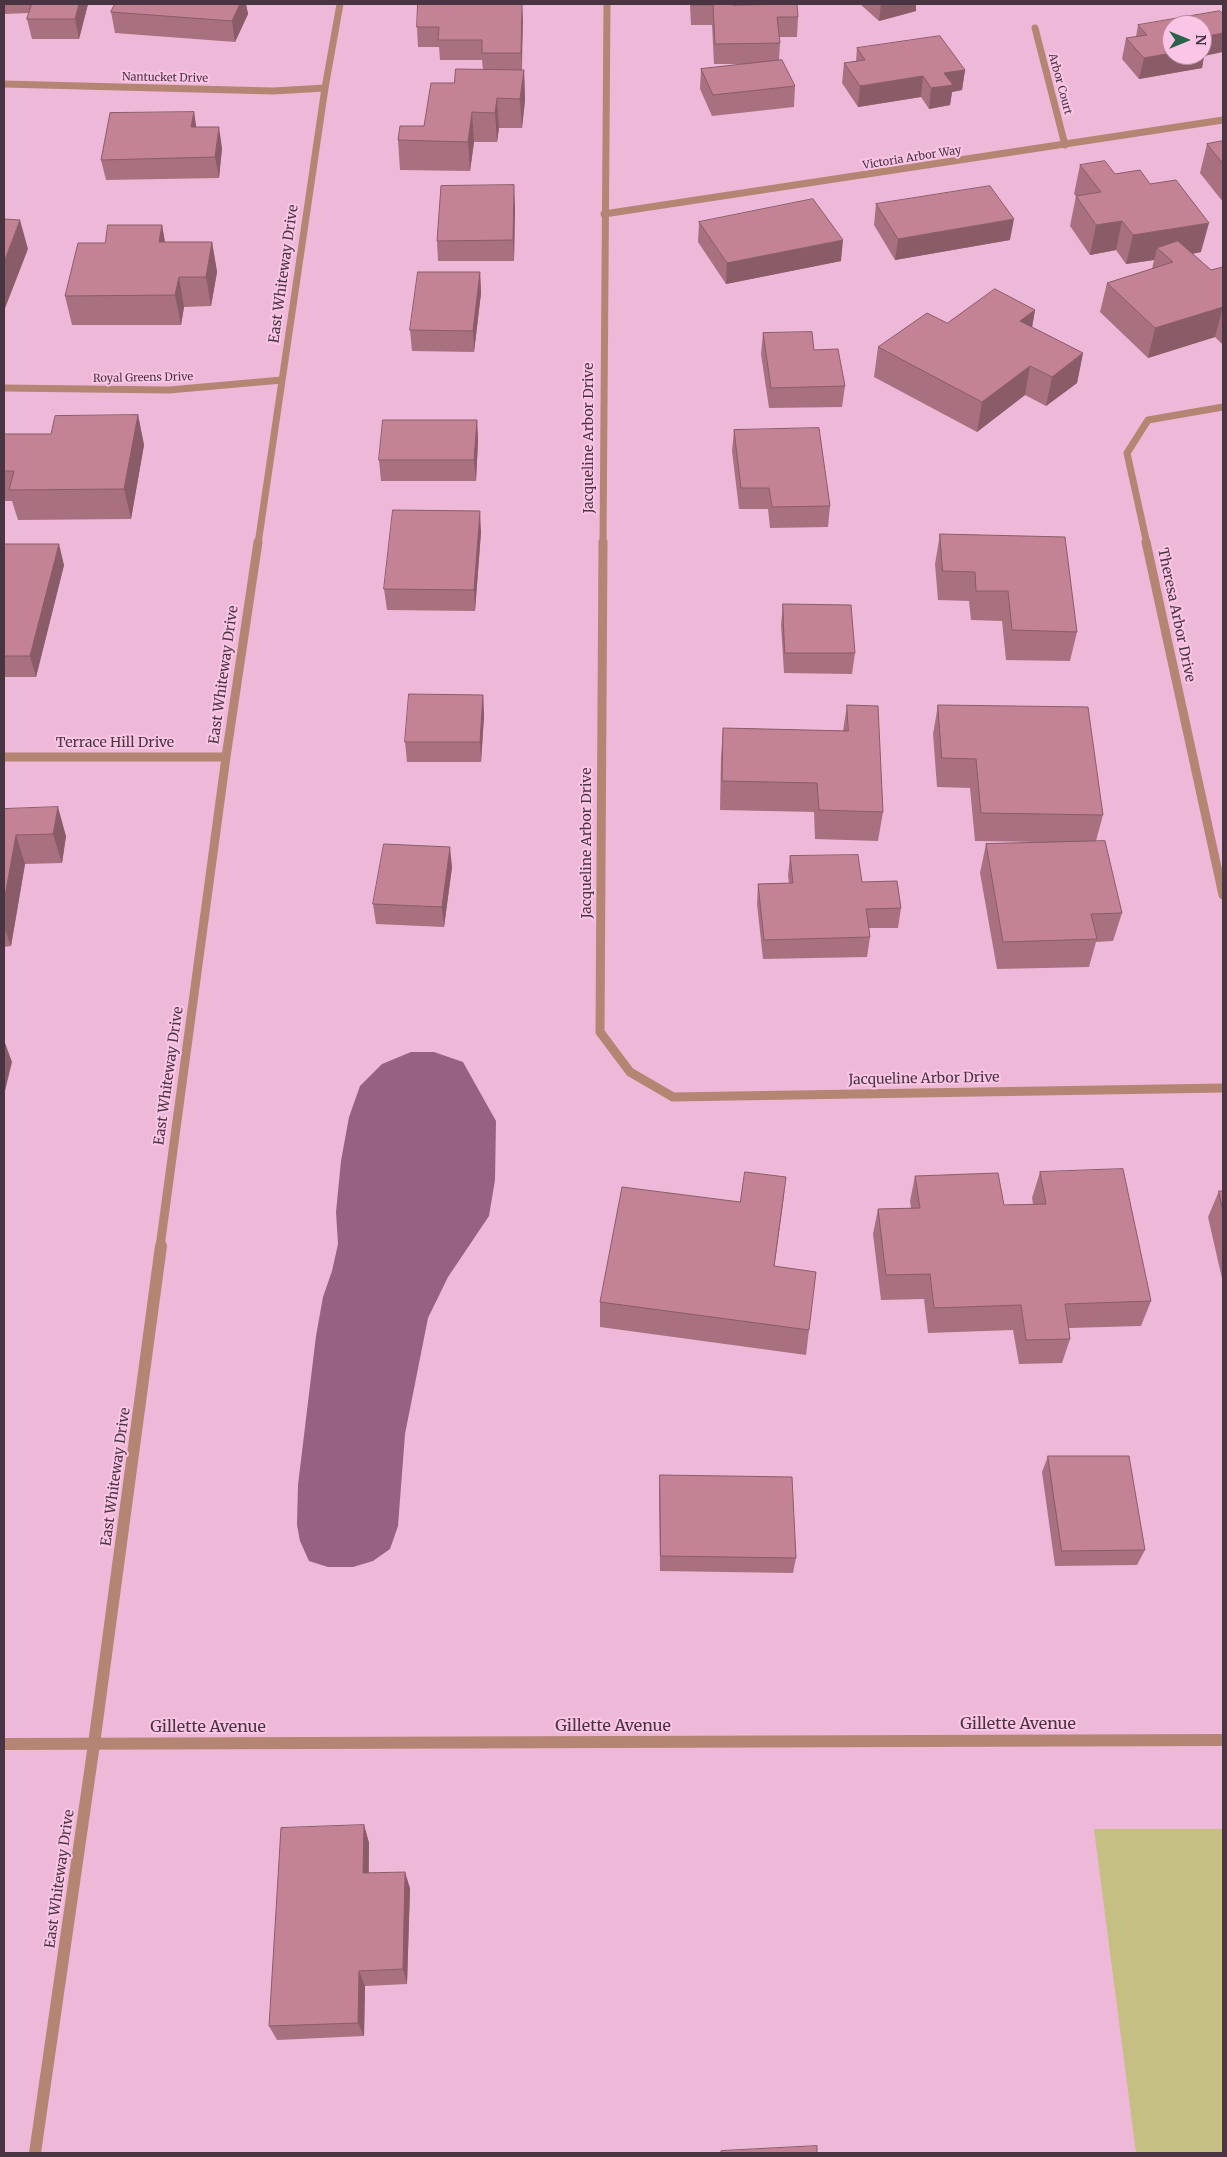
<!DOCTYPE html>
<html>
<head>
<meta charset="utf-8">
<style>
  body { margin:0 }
  #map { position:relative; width:1227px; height:2157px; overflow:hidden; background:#eeb9d8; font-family:Merriweather,serif }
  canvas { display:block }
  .frame { position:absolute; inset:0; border:5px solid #493441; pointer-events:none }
  .north { position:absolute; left:1162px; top:15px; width:50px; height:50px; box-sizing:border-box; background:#fbc6e5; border:1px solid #b48ca3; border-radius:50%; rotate:90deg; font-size:14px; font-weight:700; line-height:20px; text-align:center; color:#493441 }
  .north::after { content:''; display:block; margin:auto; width:18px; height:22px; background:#2b634a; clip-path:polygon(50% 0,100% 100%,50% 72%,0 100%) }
</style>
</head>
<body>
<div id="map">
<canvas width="1227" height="2157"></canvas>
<div class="frame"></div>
<div class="north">N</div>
</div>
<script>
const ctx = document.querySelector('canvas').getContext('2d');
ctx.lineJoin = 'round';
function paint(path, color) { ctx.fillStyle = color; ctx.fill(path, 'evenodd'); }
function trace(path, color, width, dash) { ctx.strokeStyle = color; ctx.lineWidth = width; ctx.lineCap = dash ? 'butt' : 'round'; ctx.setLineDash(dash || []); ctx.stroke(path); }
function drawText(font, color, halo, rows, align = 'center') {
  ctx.font = font + ' Merriweather,serif'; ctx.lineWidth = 4; ctx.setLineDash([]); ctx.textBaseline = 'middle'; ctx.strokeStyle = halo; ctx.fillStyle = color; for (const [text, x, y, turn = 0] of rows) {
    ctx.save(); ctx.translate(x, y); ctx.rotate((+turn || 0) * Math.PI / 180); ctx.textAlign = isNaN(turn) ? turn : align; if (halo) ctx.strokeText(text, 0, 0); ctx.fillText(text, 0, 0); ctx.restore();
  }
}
const green = new Path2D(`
  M1094 1829H1223V2153H1136Z`);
const water = new Path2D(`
  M411 1052H434L463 1062 496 1121 495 1180 489 1216 448 1277 428 1318 405 1434 398 1526 390 1549 373 1561 353 1567H328L309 1561 300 1541 297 1525 298 1485 316 1336 323 1297 332 1271 338 1244 336 1212 341 1161 349 1117 360 1086 382 1064Z`);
const minorFar2 = new Path2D(`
  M1035 28 1065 145
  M4 84 273 91 325 88
  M604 214 1223 120
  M4 388 169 390 282 380
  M258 544 325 88 340 4
  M603 544 607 4
  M1147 544 1127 453 1148 420 1223 407`);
const minorFar1 = new Path2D(`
  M603 542 600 1032 630 1072 673 1097 1223 1088
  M1146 542 1223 895
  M4 757H226
  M160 1247 226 757 258 542`);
const minor = new Path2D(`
  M4 1744 1223 1740
  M35 2153 94 1744 161 1246`);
const wall = new Path2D(`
  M4 4H88L79 39H32L27 19 29 13 4 14Z
  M115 4H246L248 14 235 42 115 33 111 12Z
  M690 4H733V5L798 17 797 37H779L780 43 779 60 795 86 794 107 712 116 700 89 701 69 745 64H714L712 25H691Z
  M860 4H916V11L879 21Z
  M523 19 522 70H524L525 100 522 128H499L497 142H474L470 171 400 170 398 140 424 126 454 83 483 70 482 60H440L439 47H418L417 27Z
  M1138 25 1204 56 1202 68 1139 79 1122 59 1126 38 1136 37Z
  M857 48 965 70 962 90 952 92 950 105 929 109 921 97 858 107 842 83 844 63 856 61Z
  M194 112 196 127 222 148 219 178 106 180 101 160Z
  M1223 141V202L1200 173 1207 144Z
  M1080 165 1115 174 1201 252 1193 254 1211 270 1223 267V345L1215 337 1148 358 1100 312 1107 283 1152 269 1154 260 1126 264 1116 250 1090 255 1070 226 1076 196 1074 194Z
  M876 204 1010 240 895 260 874 225Z
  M515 206 514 261H438L437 241Z
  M699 222 841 261 726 284 698 242Z
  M162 225 165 242H212L217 272 211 306 184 307 181 325H72L65 296 105 243Z
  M480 272 481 293 474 352 412 351 410 330Z
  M1035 310 1032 327 1083 353 1077 383 1046 406 1025 395 977 432 874 377 878 347 947 323Z
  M763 333 814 350 845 386 842 407 769 408 761 354Z
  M138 415 144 445 131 519 18 520 12 501H4V434H51Z
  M477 420 478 441 476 481H381L379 460Z
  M734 430 830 506 828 527 770 528 768 509H739L732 451Z
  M481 532 475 611 387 610 384 589Z
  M940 534 1077 632 1070 661 1006 660 1002 621 971 620 969 601 938 600 935 564Z
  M4 544 64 565 36 677H4Z
  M783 604 855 653 852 674 784 673 781 625Z
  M483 695 484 716 481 762H407L405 742Z
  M847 705 883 812 878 841 815 839 814 812 720 810 721 757 723 728 843 731Z
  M938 705 1103 815 1096 841 1122 913 1113 941 1096 942 1089 967 997 969 980 873 986 844 1041 842 975 841 970 788 937 787 933 734Z
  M4 809 66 836 62 863 25 864 11 946 4 947Z
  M790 856 862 882 901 908 898 928H869L870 937 867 957 763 959 757 904 758 884 789 883 788 876Z
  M452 867 444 927 376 924 373 904Z
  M1040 1172 1151 1301 1141 1326 1069 1328 1070 1339 1062 1363 1019 1364 1013 1330 928 1333 924 1299 881 1300 873 1234 878 1209 911 1208 910 1201 915 1176 1004 1205 1033 1204 1032 1198Z
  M786 1177 774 1266 809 1330 806 1355 600 1327V1302L740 1202Z
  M1219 1191H1223V1283L1208 1217Z
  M1048 1456 1145 1550 1137 1565 1055 1566 1042 1472Z
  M660 1475 796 1558 793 1573 660 1571 659 1491Z
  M364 1825 369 1843V1873L410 1888 407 1984 365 1986 364 2036 277 2040 269 2026Z`);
const shadedWall = new Path2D(`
  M79 4H88L79 39 75 19Z
  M240 4H246L248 14 235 42 232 21Z
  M522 4 523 19 521 73V53Z
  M881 4H916V11L879 21Z
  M1223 33V52L1204 56 1202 68 1139 79 1144 58 1172 53V55H1202V37Z
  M524 70 525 100 522 128 520 99Z
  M965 70 962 90 952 92 950 105 929 109 931 88 944 73Z
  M923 76 921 97 858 107 860 86Z
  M497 98 499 128 497 142 495 113Z
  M194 112 197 132 191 127Z
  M472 112 474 142 470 171 468 142Z
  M219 127 222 148 219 178 215 157Z
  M514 185 515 206 514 261 513 240Z
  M1014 219 1010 240 895 260 898 239Z
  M20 220 28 249 4 311V262Z
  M1122 221 1116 250 1090 255 1096 225Z
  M1209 223 1201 252 1168 258 1157 248 1154 260 1126 264 1133 235Z
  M162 225 167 255 159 242Z
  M843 240 841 261 726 284 727 263Z
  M212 242 217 272 211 306 206 277Z
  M480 272 481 293 474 352 473 331Z
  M179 277 184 307 181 325 175 295Z
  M1223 307 1215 337 1148 358 1155 328Z
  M1035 310 1030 339 1020 321Z
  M1083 353 1077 383 1046 406 1052 377Z
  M1030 366 1025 395 977 432 982 402Z
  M138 415 144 445 131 519 124 489Z
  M477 420 478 441 476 481 474 460Z
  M480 511 481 532 475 611 474 590Z
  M59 544 64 565 36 677 30 656Z
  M483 695 484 716 481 762 480 742Z
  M58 807 66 836 62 863 53 834Z
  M16 835 25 864 11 946 4 927V902Z
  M450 847 452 867 444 927 442 907Z
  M4 1040 12 1062 4 1095Z
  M786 1177 783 1203 771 1291 774 1266Z
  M364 1825 369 1843 368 1889 363 1873Z
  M405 1872 410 1888 407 1984 403 1969Z
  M359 1971 365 1986 364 2036 358 2023Z`);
const building = new Path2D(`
  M32 4H79L75 19H27Z
  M115 4H240L232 21 111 12Z
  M418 4H522L521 53H482V40H438L439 27H417Z
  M691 4H733V5L797 4 798 17H777L780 43 715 44 713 5H691Z
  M1220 11 1223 14V33L1202 37V25H1172V53L1144 58 1126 38 1147 35 1138 25Z
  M940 36 965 70 944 73 953 85 931 88 923 76 860 86 844 63 865 60 857 48Z
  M1202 43 1206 47 1202 48Z
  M782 60 795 86 713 95 701 69Z
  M456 69 524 70 520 99 497 98 495 113 472 112 468 142 398 140 400 126H424L431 83H454Z
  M194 112 191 127H219L215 157 101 160 110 113Z
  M1223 141V164L1207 144Z
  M1105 161 1115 174 1140 170 1150 184 1176 180 1209 223 1133 235 1122 221 1096 225 1076 196 1101 192 1080 165Z
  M514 185 513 240 437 241 441 186Z
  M990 186 1014 219 898 239 876 204Z
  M813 199 843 240 727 263 699 222Z
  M4 219 20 220 4 262Z
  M108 225H162L159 242H212L206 277H179L175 295 65 296 78 243H105Z
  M1178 241 1211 270 1223 267V308V307L1155 328 1107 283 1173 262 1157 248Z
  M418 272H480L473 331 410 330Z
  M995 289 1035 310 1020 321 1083 353 1052 377 1030 366 982 402 878 347 927 313 947 323Z
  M812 332 814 350 838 349 845 386 771 388 763 333Z
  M138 415 124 489 9 490 14 471H4V434H51L55 416Z
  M383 420H477L474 460H379Z
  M819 428 830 506 772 507 769 488H741L734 430Z
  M393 510 480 511 474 590 384 589Z
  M940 534 1065 537 1077 632 1012 630 1008 591H976L975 572 943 571Z
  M4 544H59L30 656H4Z
  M783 604 851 605 855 653H785Z
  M409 694 483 695 480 742H405Z
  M847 705 878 706 883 812 819 810 817 783 722 781 723 728 848 731Z
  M938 705 1088 707 1103 815 981 813 976 759 942 758Z
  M58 807 53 834 16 835 4 902V809Z
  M1105 841 1122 913 1091 914 1097 939 1003 942 986 844Z
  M384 844 450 847 442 907 373 904Z
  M858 855 862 882 897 881 901 908 866 909 870 937 764 940 758 884 793 883 790 856Z
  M1123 1169 1151 1301 1065 1304 1070 1339 1026 1340 1021 1305 934 1308 930 1274 886 1275 878 1209 920 1208 915 1176 998 1173 1004 1205 1046 1204 1040 1172Z
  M745 1172 786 1177 774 1266 816 1272 809 1330 600 1302 622 1187 740 1202Z
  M1219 1191H1223V1211Z
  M1048 1456H1129L1145 1550 1062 1551Z
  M660 1475 792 1477 796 1558 661 1556Z
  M364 1825 363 1873 405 1872 403 1969 359 1971 358 2023 269 2026 281 1828Z
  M817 2146V2153H721V2151Z`);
const farStreetnames = [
  ["Nantucket Drive",165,78,1],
  ["Arbor Court",1060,84,75],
  ["Victoria Arbor Way",912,158,-9],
  ["Royal Greens Drive",143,378,-1]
];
const streetNames = [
  ["East Whiteway Drive",284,274,-82],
  ["Jacqueline Arbor Drive",589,438,-90],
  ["Theresa Arbor Drive",1176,615,78],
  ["East Whiteway Drive",224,675,-82],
  ["Terrace Hill Drive",115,743],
  ["Jacqueline Arbor Drive",587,843,-90],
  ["East Whiteway Drive",169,1076,-82],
  ["Jacqueline Arbor Drive",924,1079,-1],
  ["East Whiteway Drive",116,1477,-82],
  ["East Whiteway Drive",60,1879,-82]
];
const nearStreetnames = [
  ["Gillette Avenue",1018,1724],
  ["Gillette Avenue",613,1726],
  ["Gillette Avenue",208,1727]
];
paint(green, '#c6bf83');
paint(water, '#966182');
trace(minorFar2, '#b48572', 7);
trace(minorFar1, '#b48572', 9);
trace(minor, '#b48572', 12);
paint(wall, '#a9717f');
paint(shadedWall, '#895c68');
paint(building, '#c48394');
trace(building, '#895c68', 1);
drawText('11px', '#493441', '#fbc6e5', farStreetnames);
drawText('14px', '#493441', '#fbc6e5', streetNames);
drawText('16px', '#493441', '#fbc6e5', nearStreetnames);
</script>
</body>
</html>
